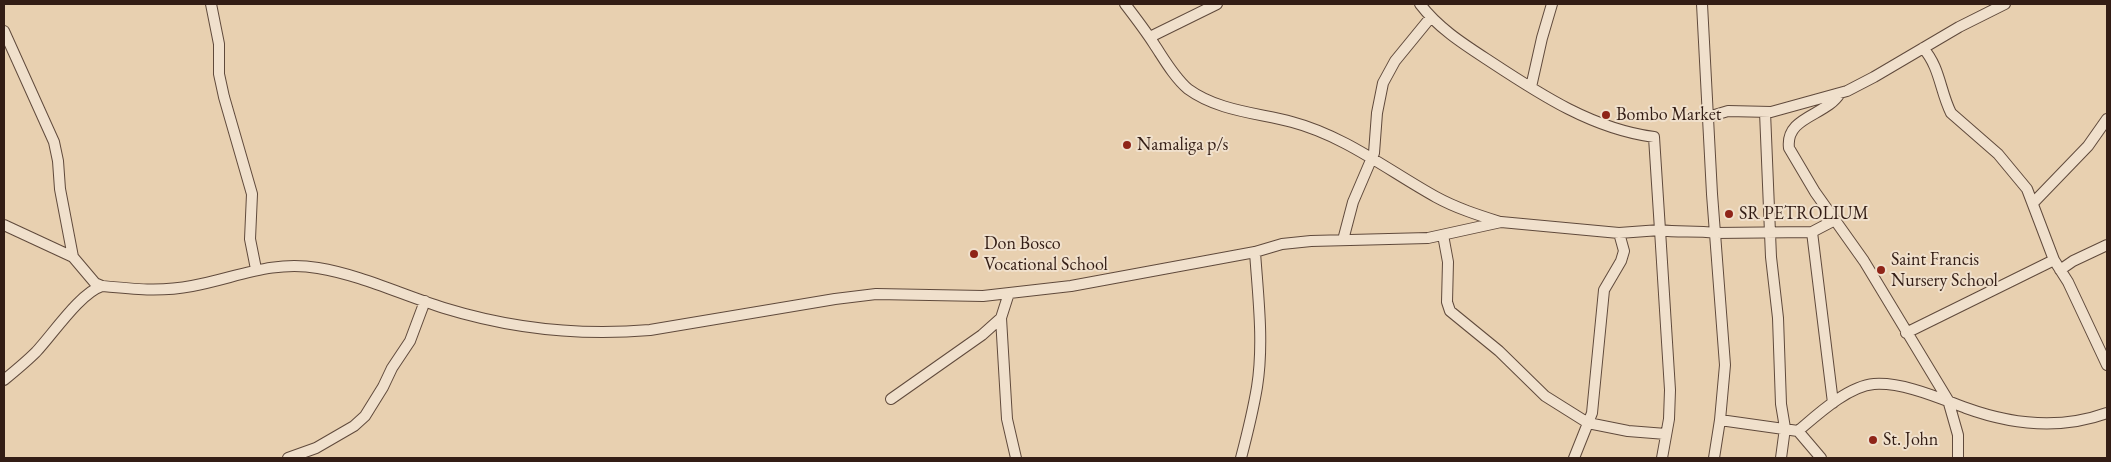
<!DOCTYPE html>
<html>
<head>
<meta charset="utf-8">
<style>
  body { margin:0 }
  #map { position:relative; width:2111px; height:462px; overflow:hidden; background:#e8d0b0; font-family:"EB Garamond",serif }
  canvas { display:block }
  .frame { position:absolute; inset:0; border:5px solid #331d15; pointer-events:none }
</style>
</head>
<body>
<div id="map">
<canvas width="2111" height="462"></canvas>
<div class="frame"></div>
</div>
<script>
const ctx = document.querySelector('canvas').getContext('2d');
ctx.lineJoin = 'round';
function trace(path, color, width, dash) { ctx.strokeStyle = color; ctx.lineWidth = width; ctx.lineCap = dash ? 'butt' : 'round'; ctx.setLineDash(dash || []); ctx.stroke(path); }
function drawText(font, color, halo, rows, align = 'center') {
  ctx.font = font + ' "EB Garamond",serif'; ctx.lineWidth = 4; ctx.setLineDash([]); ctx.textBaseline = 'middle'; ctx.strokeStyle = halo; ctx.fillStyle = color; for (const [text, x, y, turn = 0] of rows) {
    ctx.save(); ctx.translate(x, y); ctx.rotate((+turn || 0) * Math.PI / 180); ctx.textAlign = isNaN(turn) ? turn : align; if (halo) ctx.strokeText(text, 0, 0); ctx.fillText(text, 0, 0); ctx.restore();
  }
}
const minor = new Path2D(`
  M211 4 219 44V74L224 97 252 194 250 239 256 269
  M1125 4C1135 17 1145 30 1154 44 1164 59 1174 77 1188 89 1218 111 1258 113 1292 122 1345 136 1389 171 1436 197 1456 208 1478 215 1500 222
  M1420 4C1439 29 1465 45 1491 62 1541 95 1593 129 1654 137L1660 230C1678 233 1696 230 1715 233L1812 232 1835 220
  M1702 4 1712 194 1725 365 1720 420 1714 458
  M4 31 54 142 58 161 60 189 73 257 95 283 102 286
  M1150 37 1217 4
  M1923 48C1940 67 1940 91 1951 113L1998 154 2027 189 2054 260 2068 282 2107 365
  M1531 87 1542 38 1552 4
  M1840 93C1827 116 1785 116 1789 148L1815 192 1864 261 1948 400 1958 435V458
  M1765 112 1771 257 1778 318 1781 404 1785 428 1781 458
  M1708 117 1728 111 1771 112 1847 91 1874 77 1959 27 2005 4
  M2034 202 2088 146 2107 119
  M4 225 73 257
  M1812 232 1833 403
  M1443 235 1448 262 1447 302 1450 311 1499 351 1545 396 1588 423 1628 431 1666 434
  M1343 240 1353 202 1374 153 1377 113 1383 83 1395 61 1431 17
  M2060 270 2073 261 2107 245
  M1001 318 1007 419 1016 458
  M1906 333 2054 260
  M4 380C15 371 26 362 36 352 53 334 80 293 102 286 132 289 161 292 192 286 236 278 271 260 318 268 361 275 402 295 444 308 509 328 581 336 650 330L835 299 876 294 983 296 1071 286 1255 252 1282 244 1311 241 1428 238 1501 222 1619 233 1660 230 1670 390 1669 419 1662 458
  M891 399 982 335 1001 318 1009 293
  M1720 420 1798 431 1821 458
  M1798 431C1817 415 1848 386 1874 384 1903 382 1939 398 1966 408 2013 425 2060 430 2107 413
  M288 458 316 448 354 426 365 416 383 387 392 368 410 341 425 301
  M1241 458C1247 435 1253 411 1257 387 1264 343 1258 296 1255 252
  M1574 458 1592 413 1604 290 1621 261 1624 251 1619 233`);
const markers = [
  [1606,115,5,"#8f2418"],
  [1127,145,5,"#8f2418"],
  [1729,214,5,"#8f2418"],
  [974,254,5,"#8f2418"],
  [1881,270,5,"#8f2418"],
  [1873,440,5,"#8f2418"]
];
const poiNames = [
  ["Bombo Market",1616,115],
  ["Namaliga p/s",1137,145],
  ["SR PETROLIUM",1739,214],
  ["Don Bosco",984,244],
  ["Vocational School",984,265],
  ["Saint Francis",1891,260],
  ["Nursery School",1891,281],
  ["St. John",1883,440]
];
trace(minor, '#604a3c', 12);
trace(minor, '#f0e0cc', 10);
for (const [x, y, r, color] of markers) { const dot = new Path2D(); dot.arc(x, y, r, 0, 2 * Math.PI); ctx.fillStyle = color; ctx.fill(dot); trace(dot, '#f0e0cc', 2); }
drawText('18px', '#331d15', '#f0e0cc', poiNames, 'left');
</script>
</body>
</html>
